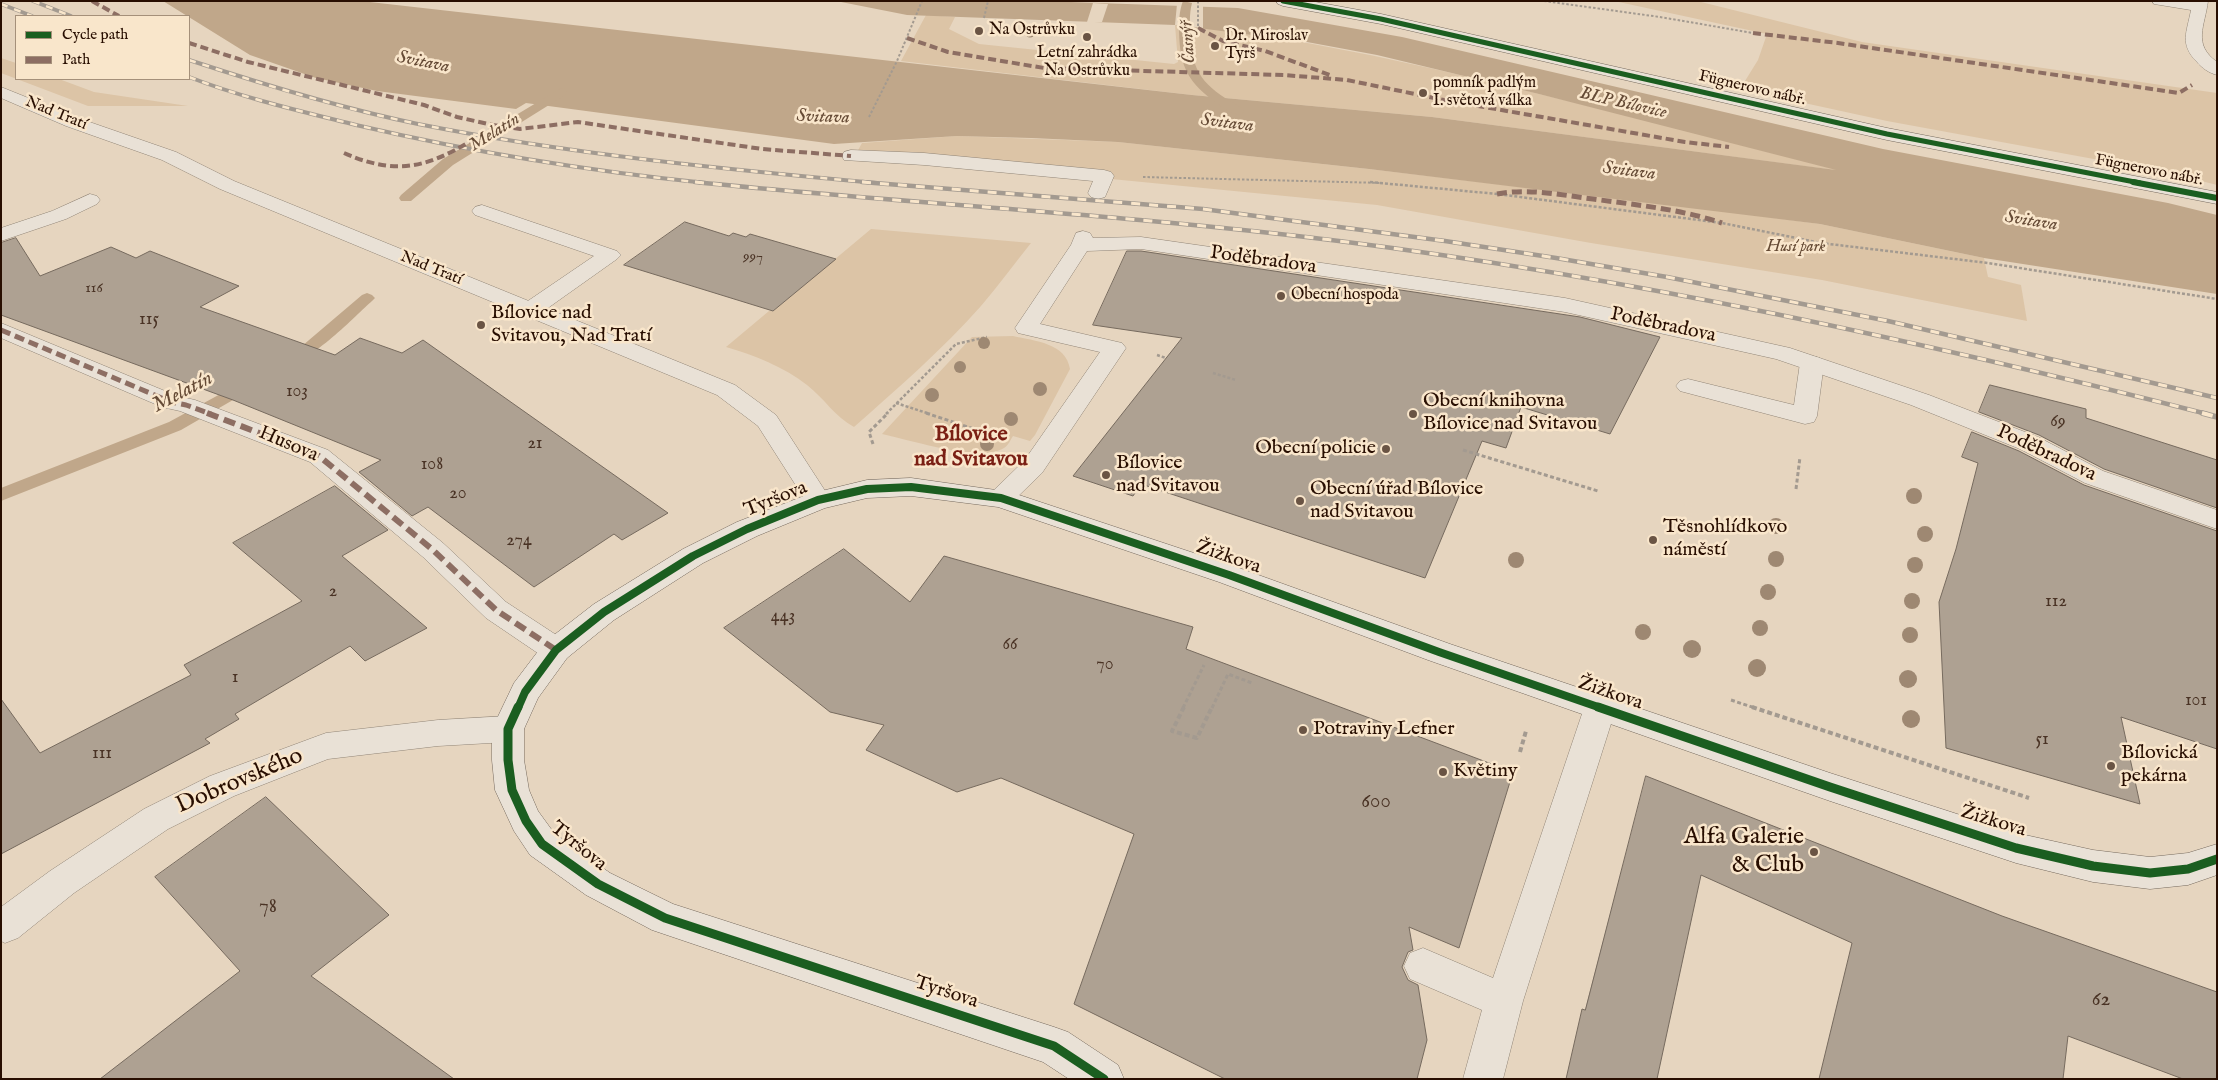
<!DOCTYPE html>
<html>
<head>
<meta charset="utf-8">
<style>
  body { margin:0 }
  #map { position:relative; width:2218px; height:1080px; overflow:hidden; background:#e6d5bf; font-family:"IM FELL English",serif }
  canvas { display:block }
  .frame { position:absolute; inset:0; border:2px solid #280e01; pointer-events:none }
  .legend { position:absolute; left:15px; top:15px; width:175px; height:65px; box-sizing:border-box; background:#f9e6cb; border:1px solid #a5907a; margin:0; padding:6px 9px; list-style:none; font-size:15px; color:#280e01 }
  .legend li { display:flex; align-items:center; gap:10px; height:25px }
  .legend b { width:25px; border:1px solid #a5907a }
</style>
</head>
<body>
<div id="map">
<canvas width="2218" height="1080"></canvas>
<div class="frame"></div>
<ul class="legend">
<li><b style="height:6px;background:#1b5e20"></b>Cycle path</li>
<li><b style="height:6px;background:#8d6e63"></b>Path</li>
</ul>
</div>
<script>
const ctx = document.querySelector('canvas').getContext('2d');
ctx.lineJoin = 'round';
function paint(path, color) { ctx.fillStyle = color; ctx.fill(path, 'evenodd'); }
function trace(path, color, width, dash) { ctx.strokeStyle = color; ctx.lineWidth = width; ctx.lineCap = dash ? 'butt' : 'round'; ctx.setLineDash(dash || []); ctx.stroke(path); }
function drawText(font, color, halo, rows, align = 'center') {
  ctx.font = font + ' "IM FELL English",serif'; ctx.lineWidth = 5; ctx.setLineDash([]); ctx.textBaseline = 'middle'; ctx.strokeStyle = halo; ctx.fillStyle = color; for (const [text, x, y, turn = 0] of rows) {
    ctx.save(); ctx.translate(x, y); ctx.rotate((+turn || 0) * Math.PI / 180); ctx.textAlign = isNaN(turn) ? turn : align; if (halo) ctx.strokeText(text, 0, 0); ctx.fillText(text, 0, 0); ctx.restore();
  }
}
const green = new Path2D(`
  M1614 1H1697L1862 42 2217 93V185L2170 173 1887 121 1740 89 1758 60 1767 34Z
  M926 15 955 17 949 29 979 44 1174 64 1178 62 1175 25C1284 35 1384 57 1490 82 1608 110 1725 141 1842 171L1432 117 1192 95 901 61Z
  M1 58 16 63V79H59L94 92 188 106H88L1 73Z
  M957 136 1118 142 1369 169 1700 208 1820 224 1984 258 1988 277 2021 285 2027 321 1822 280 1591 243 1377 205 856 154 862 143Z
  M871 229 1031 243C1014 264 998 286 981 306 942 350 898 388 854 427 835 417 824 398 807 385 784 367 754 355 726 347L769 311H773Z
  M1013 336C1035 341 1066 343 1070 369L1035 435 1030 441 1013 436C1011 439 1008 446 1004 448 980 463 911 440 882 434L972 337Z`);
const water = new Path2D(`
  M163 1H361L1192 95 1432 117 1836 170 1539 94 1377 55 1307 42 1175 25 907 15 836 1H1043L1238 8 1402 37 1883 149 2168 203 2217 215V294L1984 258 1820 224 1369 169 1118 142 1031 138 957 136 834 144 541 105 526 103 516 109 377 91 316 78 250 55Z`);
const pier = new Path2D(`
  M1093 3 1108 4 1102 22H1087Z
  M1177 4 1203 5V28L1175 25Z`);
const stream = new Path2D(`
  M1183 1 1192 3C1189 14 1190 26 1190 38 1193 78 1209 89 1242 108L1244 111 1242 114C1233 116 1225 109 1218 104 1188 83 1180 67 1179 32 1179 22 1179 11 1183 1Z
  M561 88 565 89 567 92 565 95 453 165 411 201H401L399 198 401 195 443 159Z
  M367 293 372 295 375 298 372 301C355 316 305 369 283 363L281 360 302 346 362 295Z
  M246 380 252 381 254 385 252 389 181 430 1 501V488L169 422Z`);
const building = new Path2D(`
  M685 222 729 236 733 233 746 237 750 234 836 259 773 311 624 265Z
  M16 238 40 276 111 247 136 258 150 251 239 286 200 307 335 355 360 338 402 353 423 340 668 513 622 540 614 534 534 587 428 507 412 516 359 472 381 460 233 400 1 315V243Z
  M1127 251H1141L1580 317 1660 337 1610 434 1521 407 1506 448 1482 441 1425 578 1141 484 1133 496 1073 476 1182 338 1093 325Z
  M1990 385 2086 409V418L2217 460V508L2104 469 2039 435 1979 412Z
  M1972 432 2019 451 2084 485 2217 531V749L2121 717 2140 804 1946 748 1939 602 1956 549 1978 463 1962 457Z
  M335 486 388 530 342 556 427 628 365 661 350 646 235 714 239 719 205 739 210 743 1 854V699L40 753 191 675 184 665 302 601 233 543Z
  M844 549 910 602 944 556 1193 627 1186 649 1513 772 1459 948 1409 927 1413 950 1408 952 1402 967 1408 980 1418 985 1427 1040 1417 1079H1225L1074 1004 1134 834 1001 778 957 792 866 750 884 725 830 712 724 628Z
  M1646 776 2002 916 2217 992V1079H2183L2068 1036 2063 1079H1819L1852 943 1701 875 1657 1079H1566L1582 1009 1585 1010Z
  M266 797 389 915 311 976 454 1079H100L240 971 155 877Z`);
const pathFar3 = new Path2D(`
  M1198 1V28
  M1544 1 1660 17 1753 33
  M984 18 988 1
  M869 117 897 61 922 1
  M1143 177 1383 183`);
const pathFar2 = new Path2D(`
  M1370 182 1497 194 1722 223 1821 243 1988 263 2217 299
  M1157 355 1166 358
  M1213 373 1236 380
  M896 403 930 414
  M886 414 956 344 987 337`);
const pathFar1 = new Path2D(`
  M926 413 998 437
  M873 444 869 432 888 413
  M1463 450 1598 491
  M1796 489 1800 457
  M1731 700 1755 708
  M1183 708 1204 665
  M1212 708 1228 674 1252 683`);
const path = new Path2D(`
  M1184 707 1172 731 1197 738 1212 707
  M1752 707 2029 798
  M1520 752 1526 731`);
const lane = new Path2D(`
  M851 150 924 153 1104 170 1111 172 1114 176 1105 197 1098 199 1091 197 1088 193 1093 181 924 165 844 160 842 156 844 152Z
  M90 194 97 196 100 200 97 204 66 219 1 241V228L52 211Z
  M482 205 617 251 621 255 617 259 538 315 530 317 522 315 519 310 522 305 594 256 475 215 472 211 475 207Z
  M1812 356 1820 358 1824 363 1817 416 1814 422 1805 424 1680 391 1676 386 1680 381 1688 379 1794 405 1800 363 1804 358Z
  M1600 695 1611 699 1616 708 1523 1001 1503 1079H1463L1482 1010 1410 979 1404 966 1410 953 1423 948 1493 978 1584 708 1589 699Z`);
const street = new Path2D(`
  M2152 1H2208C2205 26 2192 44 2217 62V75C2209 73 2202 68 2197 62 2179 44 2187 32 2191 10L2154 4Z
  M1 87 78 118 176 152 234 181 735 385 776 415 831 500 827 506 818 509 809 506 758 426 717 395 220 189 162 160 66 126 1 98Z
  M1083 231 1090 233 1093 238 1141 237 1565 298 1790 348 1929 395 2038 437 2103 471 2217 510V529L2085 483 2020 449 1911 405 1776 359 1565 312 1141 249 1087 251 1040 324 1122 343 1126 348 1042 473 1010 504 1001 507 992 504 988 498 992 492 1024 461 1100 352 1018 333 1015 328 1071 245 1076 233Z
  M1 323 177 396 195 400 328 450 443 543 506 602 567 642 571 650 567 658 556 662 545 658 486 618 423 557 310 462 180 411 162 407 1 338Z
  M508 716 519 720 524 729 519 738 508 742 438 746 328 759 234 796 168 829 74 893 18 938 5 943 1 941V907L50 871 144 809 210 776 315 737 326 733 438 720Z`);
const secondary = new Path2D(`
  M1276 1H1310L1381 14 1887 128 2217 192V204L1887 140 1381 24 1283 6 1278 4Z
  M911 478 1010 492 1239 568 1450 644 1830 773 2016 833 2093 850 2150 857 2188 853 2217 844V875L2188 885 2150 889 2093 882 2016 863 1830 801 1428 660 1219 582 998 507 911 496 867 498 825 508 757 536 703 563 614 620 567 658 538 698 524 729V760L529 790 538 811 554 833 610 873 673 904 1054 1027 1068 1032 1118 1065 1124 1079H1069L1043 1062 652 930 586 895 530 855 514 831 495 790 492 760V729L514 683 545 642 594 604 683 549 737 522 809 494 867 480Z`);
const railFar2 = new Path2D(`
  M33 1 71 16
  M1 4 32 16
  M189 60C265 85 340 108 418 124 569 154 722 169 876 183
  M189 77C243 98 300 111 356 125 472 152 588 171 706 183`);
const railFar1 = new Path2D(`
  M695 182C909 204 1125 214 1339 241 1632 278 1921 341 2207 414
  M862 182 1203 209 1445 241 1556 258 1667 277 1888 321 2217 398`);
const rail = new Path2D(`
  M2202 413 2217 417`);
const quietFar2 = new Path2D(`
  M92 1 119 16
  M1198 28 1223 41 1265 51 1330 75
  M1753 33 1838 43 2179 93 2192 85
  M907 38 948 52 1044 68 1284 75 1347 80 1444 100 1685 142 1729 147
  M189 43 248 62 424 105 457 117 493 125 520 129 578 122 762 149 851 156
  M344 153C407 181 439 161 492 128L490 124`);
const quietFar1 = new Path2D(`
  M1497 194C1529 188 1561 195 1593 199 1637 205 1680 209 1722 223
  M1 330 171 402 186 405 211 414`);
const quiet = new Path2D(`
  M207 413 319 456 433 550 496 610 556 650`);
const cyclewayFar3 = new Path2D(`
  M1283 1 1381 19 1887 134 2140 183`);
const cyclewayFar2 = new Path2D(`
  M2133 182 2217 198`);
const cyclewayFar1 = new Path2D(`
  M518 708 525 692 556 650 604 612 693 556 747 529 818 500 867 489 911 487 1001 498 1229 575 1439 652 1601 708`);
const cycleway = new Path2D(`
  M518 707 508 729V760L512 790 526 821 542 844 598 884 665 918 1054 1046 1104 1079
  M1598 707 1830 787 2016 848 2093 866 2150 873 2188 869 2217 859`);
const trees = [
  [1030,33,4.5],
  [984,343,6],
  [960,367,6],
  [1040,389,7],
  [932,395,7],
  [1011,419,7],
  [987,444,7],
  [1914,496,8],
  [1776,526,8],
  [1925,534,8],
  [1776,559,8],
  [1516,560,8],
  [1915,565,8],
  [1768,592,8],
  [1912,601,8],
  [1760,628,8],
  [1643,632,8],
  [1910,635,8],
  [1692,649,9],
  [1757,668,9],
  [1908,679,9],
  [1911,719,9]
];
const markers = [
  [979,31,5,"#6a5444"],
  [1087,37,5,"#6a5444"],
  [1215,46,5,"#6a5444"],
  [1423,93,5,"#6a5444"],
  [1281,296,5,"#6a5444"],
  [481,325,5,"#6a5444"],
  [1413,414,5,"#6a5444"],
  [1386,449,5,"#6a5444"],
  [1106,475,5,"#6a5444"],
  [1300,501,5,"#6a5444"],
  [1653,540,5,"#6a5444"],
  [1303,730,5,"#6a5444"],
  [2111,766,5,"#6a5444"],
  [1443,772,5,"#6a5444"],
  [1814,852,5,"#6a5444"]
];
const farNumbernames = [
  ["997",753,258],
  ["116",94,289]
];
const farPoinames = [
  ["Na Ostrůvku",989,31],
  ["Dr. Miroslav",1225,37],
  ["Tyrš",1225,55],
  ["Letní zahrádka",1087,54,"center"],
  ["Na Ostrůvku",1087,72,"center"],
  ["pomník padlým",1433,84],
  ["I. světová válka",1433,102],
  ["Obecní hospoda",1291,296]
];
const farStreetnames = [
  ["Fügnerovo nábř.",1752,89,13],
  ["Nad Tratí",56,114,22],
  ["Fügnerovo nábř.",2149,171,11],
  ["Nad Tratí",431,269,22]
];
const farParknames = [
  ["Husí park",1796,248]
];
const farWaternames = [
  ["Časnýř",1189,42,-94],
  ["Svitava",423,63,11],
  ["BLP Bílovice",1623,104,13],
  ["Svitava",823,118,2],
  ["Svitava",1227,124,7],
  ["Melatín",495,133,-32],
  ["Svitava",1629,172,7],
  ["Svitava",2031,222,9]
];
const numberNames = [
  ["115",149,320],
  ["103",297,392],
  ["69",2058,422],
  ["21",535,444],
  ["108",432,465],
  ["20",458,494],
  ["274",519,541],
  ["2",333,592],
  ["112",2056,602],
  ["443",783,617],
  ["66",1010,645],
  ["70",1105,665],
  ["1",235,678],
  ["101",2196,701],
  ["51",2042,740],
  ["111",102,754]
];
const streetNames = [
  ["Poděbradova",1263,261,8],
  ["Poděbradova",1663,326,12],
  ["Husova",288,445,23],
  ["Poděbradova",2046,454,25],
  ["Tyršova",776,500,-22],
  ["Žižkova",1228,558,19],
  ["Žižkova",1610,694,19],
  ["Žižkova",1993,822,17],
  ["Tyršova",578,847,39],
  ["Tyršova",946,993,18]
];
const poiNames = [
  ["Bílovice nad",491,314],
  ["Svitavou, Nad Tratí",491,337],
  ["Obecní knihovna",1423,402],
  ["Bílovice nad Svitavou",1423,425],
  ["Obecní policie",1376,449,"right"],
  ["Bílovice",1116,464],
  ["nad Svitavou",1116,487],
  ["Obecní úřad Bílovice",1310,490],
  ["nad Svitavou",1310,513],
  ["Těsnohlídkovo",1663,528],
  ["náměstí",1663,551],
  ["Potraviny Lefner",1313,730],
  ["Bílovická",2121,754],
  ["pekárna",2121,777],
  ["Květiny",1453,772]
];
const waterNames = [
  ["Melatín",183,393,-28]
];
const nearNumbernames = [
  ["600",1376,803],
  ["78",268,908],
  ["62",2101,1001]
];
const quarterNames = [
  ["Bílovice",971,435],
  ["nad Svitavou",971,460]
];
const nearStreetnames = [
  ["Dobrovského",240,782,-23]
];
const nearPoinames = [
  ["Alfa Galerie",1804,838],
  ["& Club",1804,866]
];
paint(green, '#dcc4a6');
paint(water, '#c0a78a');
paint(pier, '#e6d5bf');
paint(stream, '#c0a78a');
paint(building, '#aea192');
trace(building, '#766a5e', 1);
trace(lane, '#918577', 1);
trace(street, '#918577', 1);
trace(secondary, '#766a5e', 1);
trace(pathFar3, '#a39a90', 2, [2.5, 2]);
trace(pathFar2, '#a39a90', 2.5, [3, 2]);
trace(pathFar1, '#a39a90', 3, [4, 2.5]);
trace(path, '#a39a90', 4, [5, 3]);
paint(lane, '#e9e1d6');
paint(street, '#e9e1d6');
paint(secondary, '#e9e1d6');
trace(railFar2, '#a39a90', 4);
trace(railFar1, '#a39a90', 4.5);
trace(rail, '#a39a90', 5.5);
trace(railFar2, '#f9e6cb', 2.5, [7]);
trace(railFar1, '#f9e6cb', 3, [9]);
trace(rail, '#f9e6cb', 4, [11]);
trace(quietFar2, '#8d6e63', 4, [8, 4]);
trace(quietFar1, '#8d6e63', 5, [10, 5]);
trace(quiet, '#8d6e63', 6, [12, 6]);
trace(cyclewayFar3, '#1b5e20', 5);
trace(cyclewayFar2, '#1b5e20', 6);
trace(cyclewayFar1, '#1b5e20', 8);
trace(cycleway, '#1b5e20', 9);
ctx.fillStyle = '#9e8872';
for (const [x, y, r] of trees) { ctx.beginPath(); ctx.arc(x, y, r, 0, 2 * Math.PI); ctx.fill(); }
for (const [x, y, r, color] of markers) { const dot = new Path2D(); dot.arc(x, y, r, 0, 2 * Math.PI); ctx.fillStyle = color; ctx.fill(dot); trace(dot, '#f9e6cb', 2); }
drawText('15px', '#4a3325', null, farNumbernames);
drawText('16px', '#280e01', '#f9e6cb', farPoinames, 'left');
drawText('16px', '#280e01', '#f9e6cb', farStreetnames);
drawText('italic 16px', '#644933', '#f9e6cb', farParknames);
drawText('italic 18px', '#654a35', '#f9e6cb', farWaternames);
drawText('18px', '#4a3325', null, numberNames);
drawText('20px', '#280e01', '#f9e6cb', streetNames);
drawText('20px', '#280e01', '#f9e6cb', poiNames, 'left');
drawText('italic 21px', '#654a35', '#f9e6cb', waterNames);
drawText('21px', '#4a3325', null, nearNumbernames);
drawText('bold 22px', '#7a1f14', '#f9e6cb', quarterNames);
drawText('24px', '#280e01', '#f9e6cb', nearStreetnames);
drawText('24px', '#280e01', '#f9e6cb', nearPoinames, 'right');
</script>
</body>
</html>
